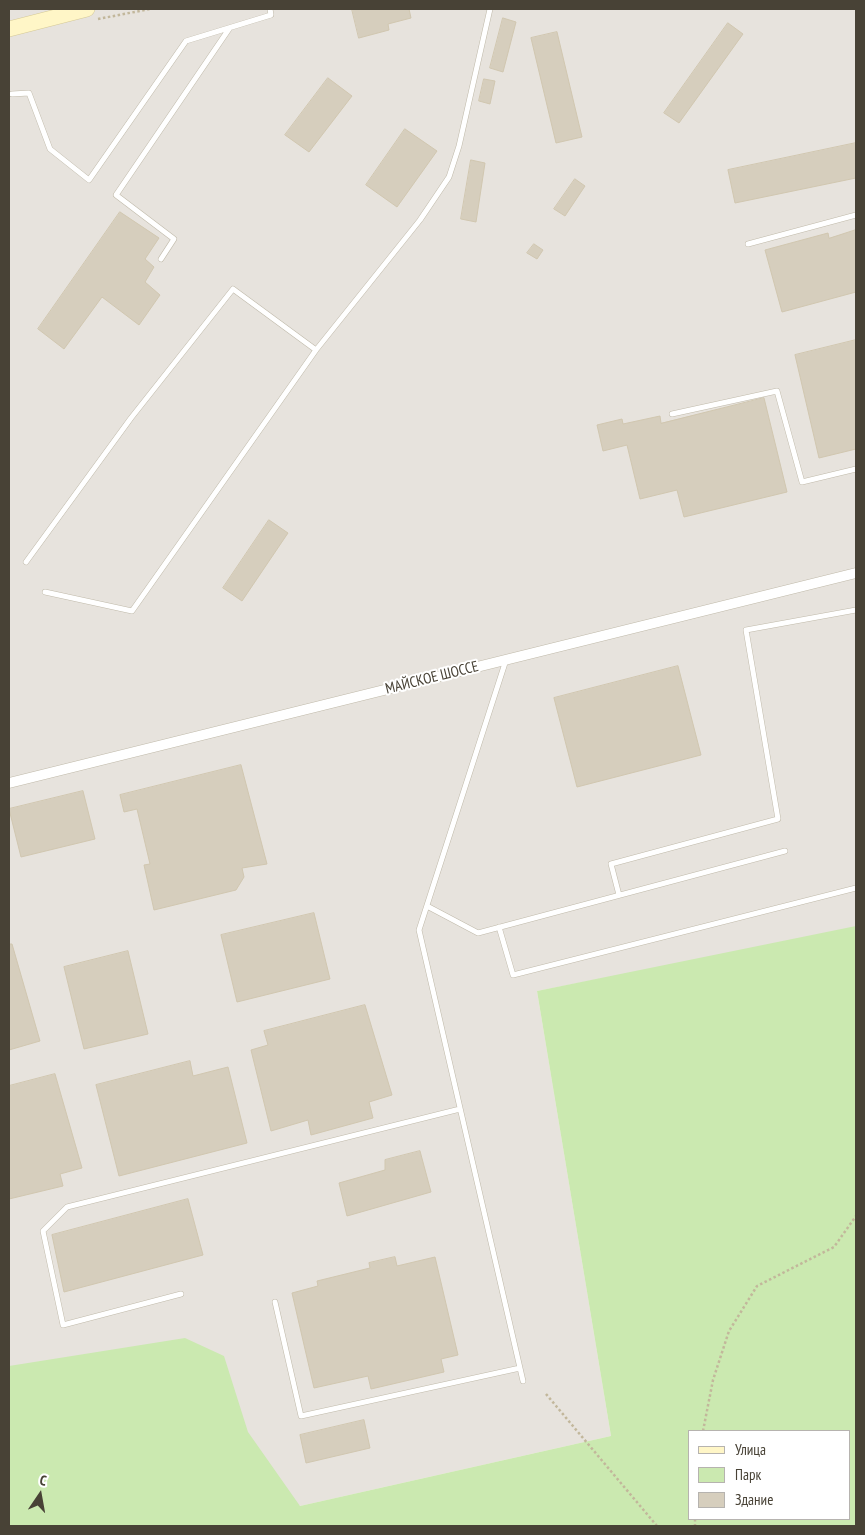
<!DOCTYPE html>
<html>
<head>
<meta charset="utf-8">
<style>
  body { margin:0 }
  #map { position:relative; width:865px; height:1535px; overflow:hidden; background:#f4f1e8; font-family:"PT Sans Narrow",sans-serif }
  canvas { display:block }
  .frame { position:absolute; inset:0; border:10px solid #484236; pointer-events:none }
  .legend { position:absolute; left:688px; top:1430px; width:162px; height:90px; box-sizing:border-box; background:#fff; border:1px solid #b6b3af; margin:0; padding:6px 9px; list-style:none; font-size:15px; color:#484236 }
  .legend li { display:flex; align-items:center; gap:10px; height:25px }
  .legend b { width:25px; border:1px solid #b6b3af }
  .north { position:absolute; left:15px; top:1470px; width:50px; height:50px; -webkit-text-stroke:4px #fff; paint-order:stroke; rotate:12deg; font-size:14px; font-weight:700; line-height:20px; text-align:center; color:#484236 }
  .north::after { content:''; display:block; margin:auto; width:18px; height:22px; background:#484236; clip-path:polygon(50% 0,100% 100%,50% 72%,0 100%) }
</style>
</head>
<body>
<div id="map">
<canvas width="865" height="1535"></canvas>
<div class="frame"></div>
<ul class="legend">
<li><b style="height:6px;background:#fff6c7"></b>Улица</li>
<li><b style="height:14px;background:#cbe9b0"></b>Парк</li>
<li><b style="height:14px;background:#d6cebd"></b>Здание</li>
</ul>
<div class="north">С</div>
</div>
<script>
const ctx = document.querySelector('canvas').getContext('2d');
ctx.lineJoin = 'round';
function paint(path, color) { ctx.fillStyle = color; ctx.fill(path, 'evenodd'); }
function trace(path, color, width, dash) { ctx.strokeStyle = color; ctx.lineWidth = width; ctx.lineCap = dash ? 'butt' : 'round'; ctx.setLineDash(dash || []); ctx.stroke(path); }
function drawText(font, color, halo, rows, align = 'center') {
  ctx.font = font + ' "PT Sans Narrow",sans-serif'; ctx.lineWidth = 4; ctx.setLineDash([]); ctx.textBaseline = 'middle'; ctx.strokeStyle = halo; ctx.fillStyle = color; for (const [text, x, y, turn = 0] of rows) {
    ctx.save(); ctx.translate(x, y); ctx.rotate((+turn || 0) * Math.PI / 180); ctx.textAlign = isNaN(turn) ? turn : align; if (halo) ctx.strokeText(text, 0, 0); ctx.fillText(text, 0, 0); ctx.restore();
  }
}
const industrial = new Path2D(`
  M9 9H856V929L537 991 611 1436 300 1506 9 1386Z`);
const green = new Path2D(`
  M856 926V1526H9V1366L185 1338 224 1356 248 1432 300 1506 611 1436 537 991ZM689 1431H849V1519H689Z`);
const building = new Path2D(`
  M352 9H409L411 18 388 24 389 30 359 38Z
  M503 18 516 22 503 72 490 68Z
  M728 23 743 34 679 123 664 113Z
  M557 32 582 137 556 143 531 38Z
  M328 78 352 96 309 152 285 135Z
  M484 79 495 81 490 104 479 101Z
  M405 129 437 151 397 207 366 185Z
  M856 143V178L735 203 728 170Z
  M471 160 485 163 476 222 461 219Z
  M575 179 585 186 565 216 554 209Z
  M120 212 159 238 145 259 154 267 145 282 160 295 139 325 102 297 64 349 38 329Z
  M856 230V292L782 312 765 250 828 233 829 238Z
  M534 244 543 250 537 259 527 253Z
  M856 340V449L819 458 795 355Z
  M764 398 787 492 684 517 677 490 640 499 627 445 603 451 597 425 622 419 623 424 660 416 661 423Z
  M269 520 288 533 242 601 223 588Z
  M678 666 701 755 577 787 554 698Z
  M241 765 267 864 242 868 244 877 236 890 154 910 144 865 150 864 137 809 124 812 120 795Z
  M83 791 95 839 21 857 9 809Z
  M314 913 330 979 237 1002 221 935Z
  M9 944H12L40 1041 9 1050Z
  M128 951 148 1034 84 1049 64 967Z
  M365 1005 392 1095 369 1102 373 1118 311 1135 308 1120 271 1131 251 1050 268 1045 264 1031Z
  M190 1061 193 1076 228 1067 247 1143 119 1176 96 1085Z
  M55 1074 82 1168 60 1174 63 1186 9 1199V1086Z
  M420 1151 431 1192 347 1216 339 1183 385 1170V1160Z
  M188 1199 203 1255 64 1292 52 1235Z
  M395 1257 397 1266 435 1257 458 1355 441 1359 444 1372 371 1389 368 1376 314 1388 292 1293 318 1286 317 1281 370 1268 369 1263Z
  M364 1420 370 1448 306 1463 300 1435Z`);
const path = new Path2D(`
  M98 19 150 9
  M546 1394 657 1526
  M703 1431 713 1380 729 1331 757 1286 834 1247 856 1216
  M695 1519V1526`);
const lane = new Path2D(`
  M12 94 29 93 50 149 89 180 186 41 271 15 270 9
  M748 244 856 215
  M161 259 174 239 116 195 229 29
  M672 414 777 391 802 482 856 469
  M26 562 131 418 233 289 316 350
  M45 592 132 611 316 350 420 220 449 177 459 146 490 9
  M506 660 419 930 523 1381
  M619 895 611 864 778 819 746 630 856 610
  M427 906 478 933 785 851
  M499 927 513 975 856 888
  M181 1294 63 1325 43 1231 67 1207 460 1109
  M275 1302 301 1416 520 1368`);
const street = new Path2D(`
  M9 783 856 573`);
const secondary = new Path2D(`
  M9 29 87 9`);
const streetNames = [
  ["МАЙСКОЕ ШОССЕ",432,678,-14]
];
paint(industrial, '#e7e3dd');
paint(green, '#cbe9b0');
paint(building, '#d6cebd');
trace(building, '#d1c7b0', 1);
trace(lane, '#c0baaa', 6);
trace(street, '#c0baaa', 11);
trace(secondary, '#d5c997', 16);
trace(path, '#c2b79b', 2.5, [2.5, 2.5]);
trace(lane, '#fff', 5);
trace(street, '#fff', 10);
trace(secondary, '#fff6c7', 15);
drawText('15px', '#484236', '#fff', streetNames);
</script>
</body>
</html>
